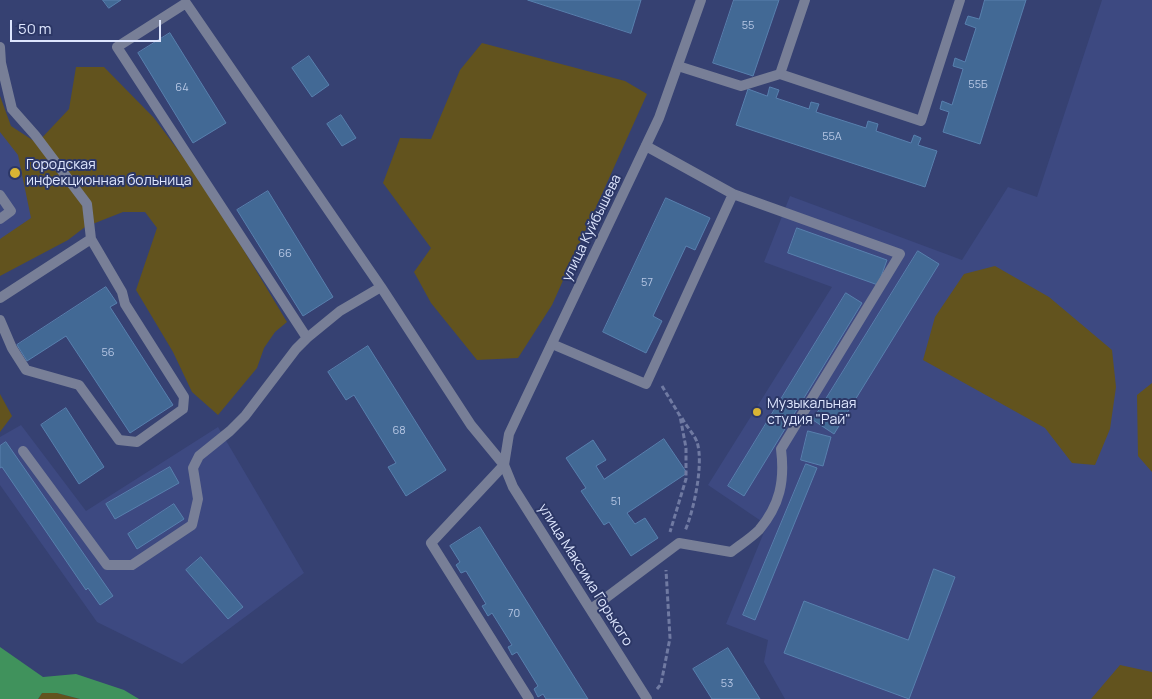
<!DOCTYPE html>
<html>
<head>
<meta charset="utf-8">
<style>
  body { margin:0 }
  #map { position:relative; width:1152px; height:699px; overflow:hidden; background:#364172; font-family:Manrope,sans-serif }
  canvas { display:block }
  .scale { position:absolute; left:10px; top:20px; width:151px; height:22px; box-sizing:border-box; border:2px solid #dee6fe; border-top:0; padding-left:6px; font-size:15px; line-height:18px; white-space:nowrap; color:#dee6fe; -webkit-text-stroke:4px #2c3766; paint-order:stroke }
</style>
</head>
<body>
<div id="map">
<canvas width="1152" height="699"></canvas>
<div class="scale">50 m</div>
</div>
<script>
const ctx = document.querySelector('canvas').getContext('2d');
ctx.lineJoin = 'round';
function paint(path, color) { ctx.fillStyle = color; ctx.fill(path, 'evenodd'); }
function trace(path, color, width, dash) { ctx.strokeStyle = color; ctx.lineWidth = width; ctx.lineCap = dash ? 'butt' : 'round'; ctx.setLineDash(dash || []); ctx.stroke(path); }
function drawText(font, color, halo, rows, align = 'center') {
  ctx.font = font + ' Manrope,sans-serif'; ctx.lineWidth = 4; ctx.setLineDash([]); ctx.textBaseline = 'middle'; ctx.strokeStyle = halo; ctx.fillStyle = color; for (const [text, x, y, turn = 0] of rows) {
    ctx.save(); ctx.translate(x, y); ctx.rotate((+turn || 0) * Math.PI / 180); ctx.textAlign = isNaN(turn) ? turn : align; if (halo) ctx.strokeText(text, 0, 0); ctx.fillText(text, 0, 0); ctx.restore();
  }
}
const built = new Path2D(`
  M1102 0H1152V699H785L764 662 768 640 726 624 767 525 708 485 832 287 764 262 790 196 962 260 1008 187 1037 197Z
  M0 124 61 223 0 262Z
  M21 425 86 511 218 427 304 573 182 664 97 622 0 485V437Z`);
const green = new Path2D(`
  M482 43 625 81 647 94 552 305 518 358 477 360 431 303 414 272 431 248 383 183 400 138 431 139 460 70Z
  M76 67H104L154 118 207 189 287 322 275 332 264 348 257 368 218 415 192 392 173 352 136 290 157 228 145 212H123L85 227 68 240 0 276V239L31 218 18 155 0 132V96L11 126 37 143 69 109Z
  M995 266 1049 297 1112 350 1116 387 1110 429 1095 465 1072 463 1045 428 923 360 935 317 964 274Z
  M1152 383V472L1138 456 1137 395Z
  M0 394 12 416 0 432Z
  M1120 665 1152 672V699H1091Z
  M42 693H57L80 699H38Z`);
const water = new Path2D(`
  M0 647 43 677 76 674 124 690 139 699H80L57 693H42L38 699H0Z`);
const building = new Path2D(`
  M103 0H121L109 8Z
  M528 0H641L631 33Z
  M734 0H779L753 76 713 63Z
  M985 0H1026L980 144 943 132 949 112 940 109 942 101 952 105 963 69 953 66 955 58 965 62 976 28 965 24 968 16 979 19Z
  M170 33 226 123 193 143 138 53Z
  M309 56 329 85 312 97 292 68Z
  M770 87 779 90 776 98 809 109 811 102 819 104 816 112 866 128 868 121 878 124 876 131 911 143 914 135 921 138 918 145 937 151 925 187 736 125 748 89 767 96Z
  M341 115 356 138 342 146 327 124Z
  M268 191 333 297 303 316 237 210Z
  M666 198 710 218 695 250 686 246 653 316 662 321 646 353 603 332Z
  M797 228 887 260 878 285 788 253Z
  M918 251 939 264 834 434 813 420Z
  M106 287 117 303 110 307 173 405 130 433 66 336 27 361 17 345Z
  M846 293 862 303 744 496 728 486Z
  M368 346 446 470 406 496 388 467 396 463 354 395 346 400 328 372Z
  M66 408 104 467 79 484 41 425Z
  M808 431 831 437 823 466 801 460Z
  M664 439 687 473 627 513 635 524 645 518 658 538 631 556 609 522 604 525 581 491 586 488 566 458 593 440 606 460 596 466 604 479Z
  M6 442 113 596 100 605 88 588 86 590 2 467 0 468V446Z
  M806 464 817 468 755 620 743 615Z
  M170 467 179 483 115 519 106 504Z
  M174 504 184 519 137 549 128 534Z
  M480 527 588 699H546L543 694 538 697 534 689 538 686 517 652 512 655 508 647 512 645 492 613 488 616 482 606 486 604 466 571 461 573 456 565 460 562 450 546Z
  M201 557 243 607 228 619 186 570Z
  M934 569 955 577 909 699 784 653 804 601 908 640Z
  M728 648 760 699H712L693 669Z`);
const path = new Path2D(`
  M662 386 680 416 686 448V479L670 532
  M682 418C686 426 694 434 697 442 704 463 694 510 685 531
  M657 689 661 684 670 638 666 570`);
const service = new Path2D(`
  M0 47 1 63 12 109 35 135 87 204 91 239 122 292 125 304 184 397 183 409 137 442 119 440 79 385 26 370 12 348 0 320
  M678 66 741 86 780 74 805 0
  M780 74 921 121 960 0
  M0 195 11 211 0 219
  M0 298 91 239
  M307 338 117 47 186 3 381 287 471 425 504 465 431 543 529 699
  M552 344 646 384 733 194 646 146
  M23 451 107 565H132L192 525 198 499 193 468 199 456 230 431 245 416 296 349 307 338 340 311 381 287
  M591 609 679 543 731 552C740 545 751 538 759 530 780 505 785 481 781 449L900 254 733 194`);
const minor = new Path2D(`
  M647 699 513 487 504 465 509 434 516 419 659 118 701 0`);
const markers = [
  [15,173,6,"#d8b434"],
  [757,412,5,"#d8b434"]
];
const numberNames = [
  ["55",748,26],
  ["55Б",978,85],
  ["64",182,88],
  ["55А",832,137],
  ["66",285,254],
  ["57",647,283],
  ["56",108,353],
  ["68",399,431],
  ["51",616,502],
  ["70",514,614],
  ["53",727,684]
];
const poiNames = [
  ["Городская",26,165],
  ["инфекционная больница",26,181],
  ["Музыкальная",767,404],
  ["студия \"Рай\"",767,420]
];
const streetNames = [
  ["улица Куйбышева",592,228,-64],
  ["улица Максима Горького",585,575,58]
];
paint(built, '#3d4981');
paint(green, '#62531e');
paint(water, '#40925c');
paint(building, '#426995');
trace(building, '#5880ae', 1);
trace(path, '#707aa2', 3, [5, 2.5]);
trace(service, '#787f97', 10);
trace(minor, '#787f97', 10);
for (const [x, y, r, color] of markers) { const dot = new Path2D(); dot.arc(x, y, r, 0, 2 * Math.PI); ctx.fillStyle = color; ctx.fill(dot); trace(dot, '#2c3766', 2); }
drawText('11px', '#b7c7e4', null, numberNames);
drawText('14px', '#dee6fe', '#2c3766', poiNames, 'left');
drawText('14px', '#dee6fe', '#2c3766', streetNames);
</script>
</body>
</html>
